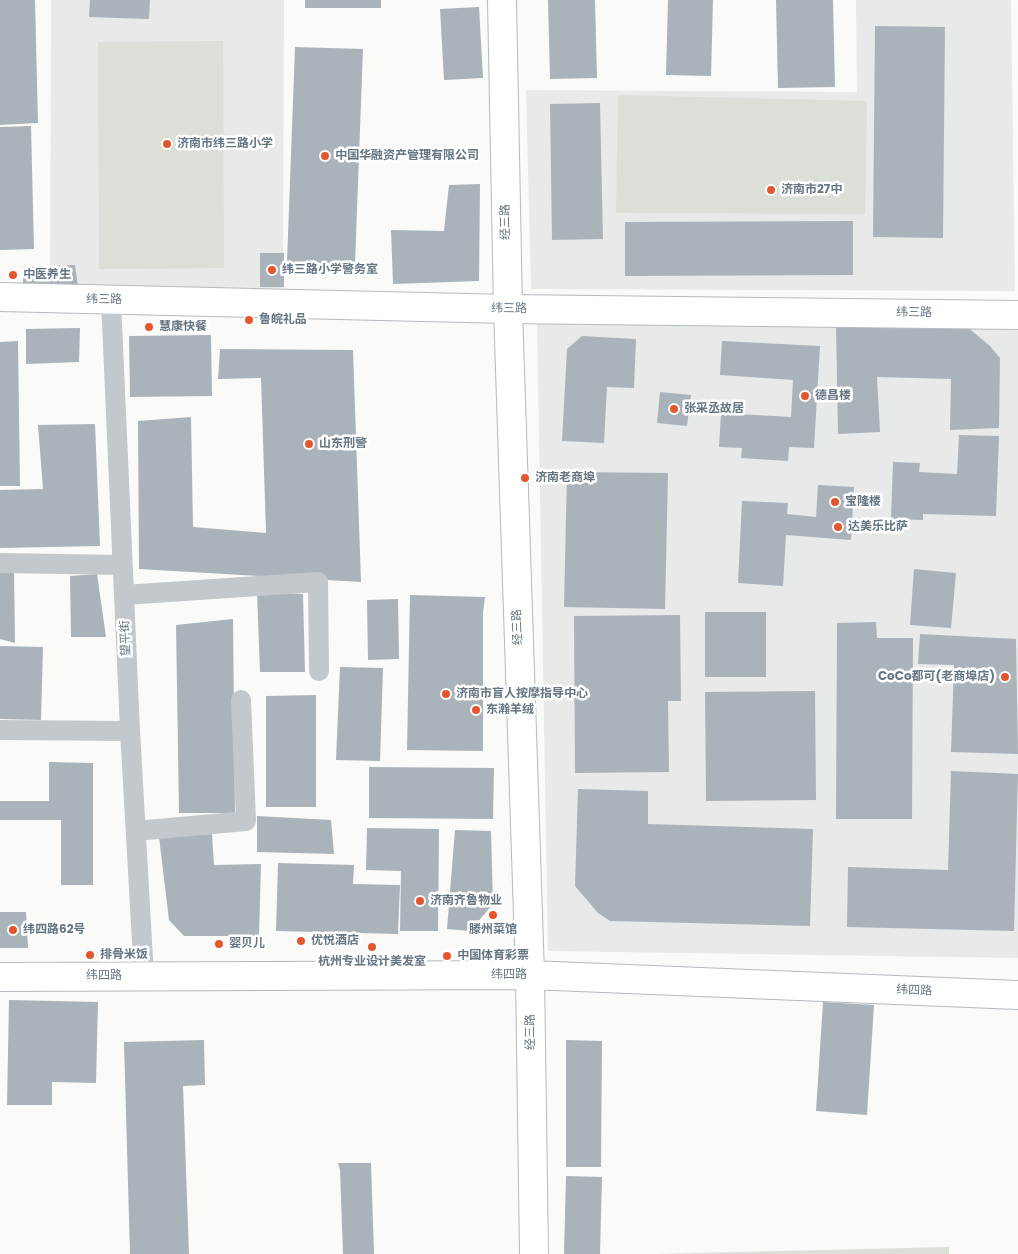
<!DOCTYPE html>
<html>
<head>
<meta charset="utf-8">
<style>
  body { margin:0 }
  canvas { display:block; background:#fafaf8 }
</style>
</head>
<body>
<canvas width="1018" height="1254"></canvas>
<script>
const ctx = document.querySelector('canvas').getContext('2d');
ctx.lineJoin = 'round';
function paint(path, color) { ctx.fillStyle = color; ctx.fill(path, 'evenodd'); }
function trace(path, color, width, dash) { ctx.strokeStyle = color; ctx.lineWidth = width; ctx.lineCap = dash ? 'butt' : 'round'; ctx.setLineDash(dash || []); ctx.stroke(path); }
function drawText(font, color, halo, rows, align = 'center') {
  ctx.font = font + ' Poppins,"Noto Sans SC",sans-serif'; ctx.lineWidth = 5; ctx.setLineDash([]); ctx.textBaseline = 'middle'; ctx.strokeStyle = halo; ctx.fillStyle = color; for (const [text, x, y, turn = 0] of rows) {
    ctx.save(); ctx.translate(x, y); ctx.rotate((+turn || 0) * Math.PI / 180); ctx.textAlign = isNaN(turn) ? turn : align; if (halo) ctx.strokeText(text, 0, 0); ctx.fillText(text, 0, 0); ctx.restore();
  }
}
const built = new Path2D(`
  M51 0H284L283 288 50 287Z
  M856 0H1011L1015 291 531 289 526 90 857 92Z
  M537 323 1018 326V958L548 951Z`);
const green = new Path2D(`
  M223 41 224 268 99 269 98 42Z
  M618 95 867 101 865 214 616 213Z
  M949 1247V1254H655Z`);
const building = new Path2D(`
  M0 0H35L38 123 0 125Z
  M90 0H150L149 19 89 17Z
  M305 0H381V8H305Z
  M548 0H595L597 78 550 79Z
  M668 0H713L711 76 666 75Z
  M776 0H833L835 87 778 88Z
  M479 7 483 78 444 80 440 9Z
  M875 26 945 27 943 238 873 237Z
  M295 47 363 49 355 264 287 262Z
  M600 103 603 239 552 240 550 104Z
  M31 126 34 249 0 250V127Z
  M480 184 479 281 393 284 391 230 444 231 449 185Z
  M853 221V275L625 276V222Z
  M260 253H284V287H260Z
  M75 265 78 286H23V267Z
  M836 325 966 326 990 346 1000 358 999 428 950 430 951 379 877 377 880 432 838 434Z
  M80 328 79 362 26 364V329Z
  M211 335 212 396 130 397 129 336Z
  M582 336 636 339 634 388 607 387 604 443 562 441 567 349Z
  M18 341 20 486H0V342Z
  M722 341 820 346 814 448 789 447 788 461 741 458 742 448 719 447 721 413 791 417 793 380 720 375Z
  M220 349 353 350 361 582 139 569 138 421 191 417 193 527 266 533 261 378 218 379Z
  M660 392 691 395 687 426 657 423Z
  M95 424 100 546 0 548V490L43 489 38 425Z
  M959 435 999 436 996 516 923 514V520L891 519 893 462 920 463 919 472 957 474Z
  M567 472 668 473 665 609 564 607Z
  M818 485 854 487 851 540 786 535 783 586 738 583 742 501 788 503 787 514 816 517Z
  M0 568H14L15 643 0 639Z
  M914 569 956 573 951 628 910 625Z
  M97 574 106 637H71L70 576Z
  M257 592 303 594 305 672H260Z
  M410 595 485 597 483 613V751L407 750Z
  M398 599 399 659 368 660 367 600Z
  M705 612H766V677H705Z
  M680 615 681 701H668L669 772 575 773 574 616Z
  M233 619 235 813H179L176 625Z
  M876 622 877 638H913L912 819H836L837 623Z
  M920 634 1016 639 1018 754 951 752 954 665 918 664Z
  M0 646 43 647 41 720 0 719Z
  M340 667 383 668 380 761 336 760Z
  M815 691 816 800 706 801 705 692Z
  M316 695V807H266V696Z
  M49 762 93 763V885H61V820H0V801H49Z
  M369 767 494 768 493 819 369 818Z
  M951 771 1018 774 1014 931 847 927 848 867 948 870Z
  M578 789 648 791V824L813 829 810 926 610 921 598 913 575 886Z
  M257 816 331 820 334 854 257 852Z
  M367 828 439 829 438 931H400L401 871 366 870Z
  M455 830 491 831 493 904 470 931 447 929Z
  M212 834 214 865 261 864 259 936H184L169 920 159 837Z
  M278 863 354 865 353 884 400 885 398 934 276 931Z
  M0 912H26L28 948H0Z
  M9 1000 98 1002 96 1083 52 1082V1105H7Z
  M823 1002 874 1005 867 1115 816 1111Z
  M204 1040 205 1085 183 1086 189 1254H130L124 1042Z
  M566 1040 602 1041 601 1167H566Z
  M338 1163H371L374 1254H343L340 1170Z
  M566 1176 602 1177 600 1254H564Z`);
const street = new Path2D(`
  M111 300 130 731 144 976
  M0 563 122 565
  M124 595 318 582 319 671
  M0 730 130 731
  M136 831 246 821 241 700`);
const secondary = new Path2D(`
  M502 0 508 309 530 975 534 1254
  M0 297 508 309 1018 315
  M0 977 530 975 1018 995`);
const markers = [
  [167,144,5,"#e4572e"],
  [325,156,5,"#e4572e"],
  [771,190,5,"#e4572e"],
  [272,270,5,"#e4572e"],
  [13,275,5,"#e4572e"],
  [249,320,5,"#e4572e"],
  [149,327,5,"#e4572e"],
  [805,396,5,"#e4572e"],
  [674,409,5,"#e4572e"],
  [309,444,5,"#e4572e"],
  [525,478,5,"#e4572e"],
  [835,502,5,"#e4572e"],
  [838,527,5,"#e4572e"],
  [1005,677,5,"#e4572e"],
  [446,694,5,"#e4572e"],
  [476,710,5,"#e4572e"],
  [420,901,5,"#e4572e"],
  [493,915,5,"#e4572e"],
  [13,930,5,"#e4572e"],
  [301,941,5,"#e4572e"],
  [219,944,5,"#e4572e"],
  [372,947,5,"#e4572e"],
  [90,955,5,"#e4572e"],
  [447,956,5,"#e4572e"]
];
const poiNames = [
  ["济南市纬三路小学",177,144],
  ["中国华融资产管理有限公司",335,156],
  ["济南市27中",781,190],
  ["纬三路小学警务室",282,270],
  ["中医养生",23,275],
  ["鲁皖礼品",259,320],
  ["慧康快餐",159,327],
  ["德昌楼",815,396],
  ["张采丞故居",684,409],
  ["山东刑警",319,444],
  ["济南老商埠",535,478],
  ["宝隆楼",845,502],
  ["达美乐比萨",848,527],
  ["CoCo都可(老商埠店)",995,677,"right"],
  ["济南市盲人按摩指导中心",456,694],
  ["东瀚羊绒",486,710],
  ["济南齐鲁物业",430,901],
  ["纬四路62号",23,930],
  ["滕州菜馆",493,930,"center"],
  ["优悦酒店",311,941],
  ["婴贝儿",229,944],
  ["排骨米饭",100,955],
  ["中国体育彩票",457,956],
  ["杭州专业设计美发室",372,962,"center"]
];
const streetNames = [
  ["经三路",506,222,-91],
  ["纬三路",104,300,1],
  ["纬三路",509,309,1],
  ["纬三路",914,313,1],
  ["经三路",518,627,-92],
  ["望平街",126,638,-92],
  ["纬四路",509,975],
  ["纬四路",104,976],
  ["纬四路",914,991,2],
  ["经三路",531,1032,-91]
];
paint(built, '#e8e9e9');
paint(green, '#dadfd7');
paint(building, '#aab3b9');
trace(secondary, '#b3babf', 30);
trace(street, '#c3c8cc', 20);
trace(secondary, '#fff', 28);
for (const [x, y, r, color] of markers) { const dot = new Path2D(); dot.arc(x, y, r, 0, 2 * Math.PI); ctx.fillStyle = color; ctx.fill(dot); trace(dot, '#fff', 2); }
drawText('bold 12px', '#657683', '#fff', poiNames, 'left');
drawText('12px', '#657683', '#fff', streetNames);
</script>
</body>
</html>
